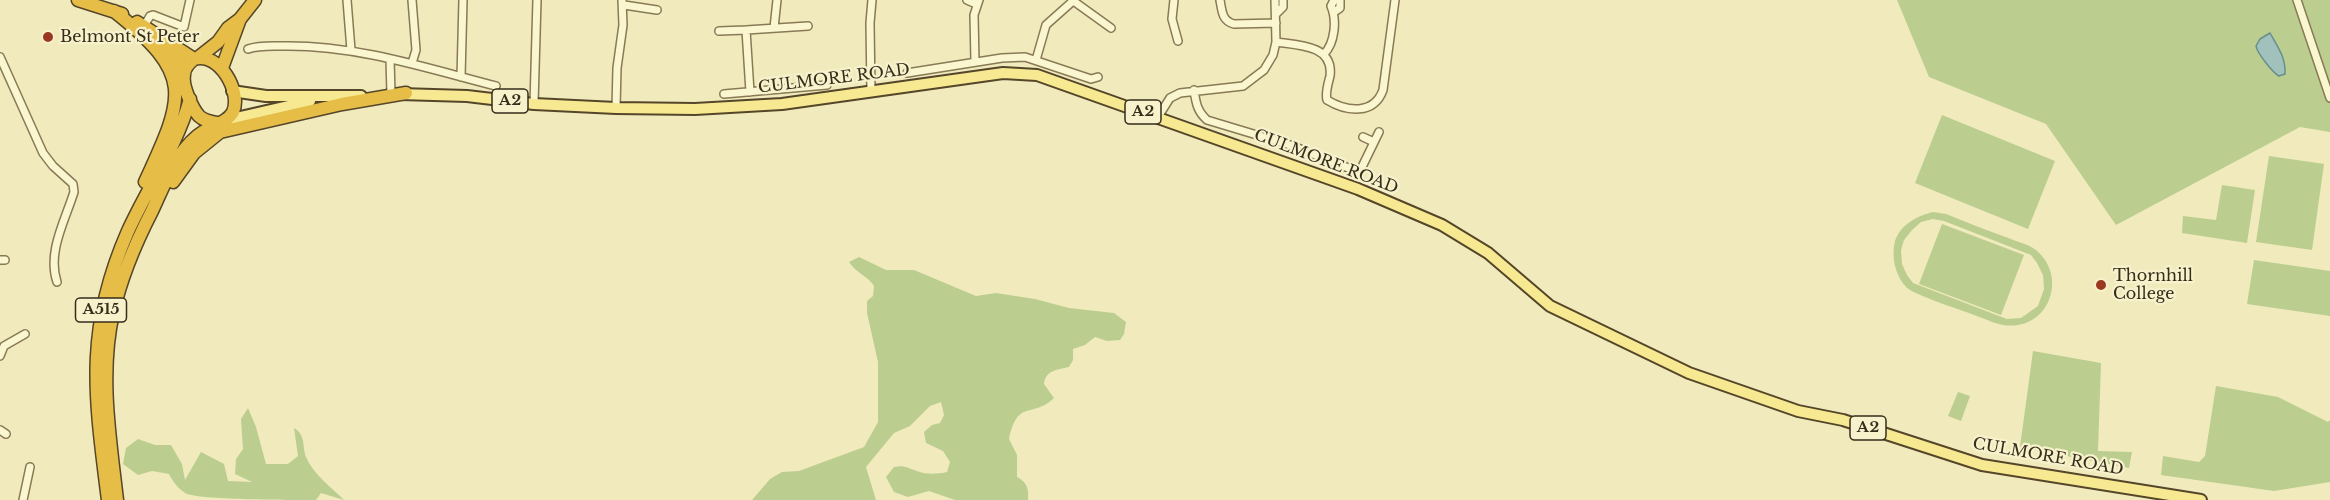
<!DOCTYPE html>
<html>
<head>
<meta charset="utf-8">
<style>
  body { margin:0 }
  canvas { display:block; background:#f0eabc }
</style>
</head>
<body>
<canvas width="2330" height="500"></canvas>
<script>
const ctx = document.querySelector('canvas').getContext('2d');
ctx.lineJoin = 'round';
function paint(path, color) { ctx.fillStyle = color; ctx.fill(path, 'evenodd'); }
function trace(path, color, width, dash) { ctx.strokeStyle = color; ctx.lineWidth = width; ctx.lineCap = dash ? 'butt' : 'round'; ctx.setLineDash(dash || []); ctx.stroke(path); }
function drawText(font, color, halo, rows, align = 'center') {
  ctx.font = font + ' "Libre Baskerville",serif'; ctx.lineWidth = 4.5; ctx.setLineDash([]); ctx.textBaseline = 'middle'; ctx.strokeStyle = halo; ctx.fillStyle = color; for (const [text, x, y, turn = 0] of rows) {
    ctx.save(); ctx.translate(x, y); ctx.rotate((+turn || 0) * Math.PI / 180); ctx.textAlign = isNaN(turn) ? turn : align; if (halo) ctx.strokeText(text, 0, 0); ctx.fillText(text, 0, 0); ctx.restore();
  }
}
const green = new Path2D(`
  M1897 0H2330V132L2300 127 2116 225 2046 124 1929 77Z
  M1942 115 2055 161 2028 229 1915 183Z
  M2269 156 2324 164 2312 250 2256 242Z
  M2222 185 2255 190 2247 243 2182 233 2183 216 2216 220Z
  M1933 212 1946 214C1968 223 1989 231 2011 239 2018 242 2030 245 2036 250 2072 280 2044 341 1992 322 1977 315 1916 296 1907 288 1895 276 1891 257 1895 241 1901 224 1917 216 1933 212ZM1933 219 1944 221 2031 255 2037 263 2043 275 2044 289 2038 306 2021 318 2007 319 1913 283 1907 275 1902 264 1901 250 1904 240 1912 230 1921 222Z
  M1942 224 2024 255 2001 315 1919 284Z
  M859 257 886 270H914L976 296 996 293 1035 299 1069 308 1114 313 1126 322 1124 334 1120 340 1107 341 1095 337 1085 345 1073 349V360L1069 367C1056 370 1046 370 1044 384L1054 398C1032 419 1018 398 1009 439L1017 455V477C1027 482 1029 489 1028 500H955L929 491 908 497 894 492 886 477 894 467C905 465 907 468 917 471 927 475 938 474 947 472L950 462 943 451 926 443 924 432 932 425 940 423 944 415 941 402 930 406 910 426 894 433 866 467 876 500H752L770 479 782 472 799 471 864 447 878 422V362L867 313V301L873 296 874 286C868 276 856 273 849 262Z
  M2254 260 2330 271V316L2247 304Z
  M2033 351 2101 363 2098 451 2132 452 2129 468 2020 447Z
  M2216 386 2278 397 2328 422 2330 420V482L2274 491 2161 475 2163 456 2199 462 2205 456Z
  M1958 392 1970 396 1961 421 1948 416Z
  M248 408 256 427 266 464H288L298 456 294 428C306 435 302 446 306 457 313 474 331 487 344 500L321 493 316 500C289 500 207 500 187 494 179 490 173 482 169 474L152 471 138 475 123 464 126 448 138 439 155 445H171L182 464 185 480 201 452 224 464 228 481 252 482 235 474 236 459 243 449 241 419Z`);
const water = new Path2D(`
  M2270 33C2278 47 2286 58 2285 74L2279 76C2273 73 2257 53 2256 46L2260 39Z`);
const street = new Path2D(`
  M347 0 351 50
  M412 0 416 50 412 63
  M967 0 976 4
  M1072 0 1111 28
  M1174 0 1172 19 1178 41
  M1220 0C1222 11 1222 21 1234 24L1276 23
  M2297 0 2330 98
  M624 5 657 10
  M1334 12 1340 8V0
  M1277 13 1283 7V0
  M144 26 150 16 153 15 184 27 190 0
  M774 28 777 0
  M746 30 808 26
  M719 31 746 30 750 92
  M1276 42C1298 45 1334 45 1330 76 1328 84 1325 93 1327 100 1347 112 1374 115 1383 90L1395 0
  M248 49C259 45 272 46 284 46 357 45 426 68 496 86
  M1324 54C1335 43 1337 20 1331 6L1334 0
  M0 57 43 153 53 166 73 184 74 192C65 221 47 252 57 282
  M390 59 391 94
  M1036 60 1046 25 1073 1
  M975 62 974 15 979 0
  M907 73 1002 58 1025 57 1091 79 1098 77
  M461 77 463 0
  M1194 90C1196 103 1197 111 1207 120L1290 145 1356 171 1361 169 1379 132
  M871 92 870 23 872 0
  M724 94 827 85
  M534 104 537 0
  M616 108 617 68 623 25 622 0
  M1158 117 1170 98 1180 93 1243 86 1264 70 1273 55 1276 42 1275 0
  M1363 137 1374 142
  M0 260H5
  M0 356 4 346 25 334
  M0 430 6 434
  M23 500 30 467`);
const primary = new Path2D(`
  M232 91 266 96H361
  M400 94 467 96 534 104 616 108 695 109 782 104 1003 73 1037 75 1358 189 1442 225 1488 253 1550 306 1689 373 1798 411 1843 420 1982 465 2201 500
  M227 120 310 101`);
const highway = new Path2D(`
  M78 0 122 14
  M114 11C195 75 185 95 145 182
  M137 22 194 59
  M164 43 177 58 183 76
  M199 57 218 42 228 28 240 19 255 0
  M222 68 240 19
  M173 182 194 153 220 132 342 104 406 93
  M108 500C95 397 84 331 128 231 148 187 177 146 190 99
  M117 500C110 439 99 374 113 313 121 277 135 244 152 211 160 194 168 174 178 158 185 148 193 138 203 132 213 125 227 123 233 112 242 92 219 51 194 59 189 63 184 68 184 75 182 86 192 108 199 116 204 121 211 122 217 123`);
const markers = [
  [48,37,6,"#9a3822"],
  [2101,285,6,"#9a3822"]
];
const shields = [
  [510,101,36],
  [1143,112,36],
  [101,310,51],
  [1868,428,36]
];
const shieldNames = [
  ["A2",510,101],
  ["A2",1143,112],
  ["A515",101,310],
  ["A2",1868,428]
];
const poiNames = [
  ["Belmont St Peter",60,37],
  ["Thornhill",2113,276],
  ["College",2113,294]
];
const streetNames = [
  ["CULMORE ROAD",834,79,-7],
  ["CULMORE ROAD",1326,162,21],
  ["CULMORE ROAD",2048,457,10]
];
paint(green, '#bbce90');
paint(water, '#a1c1bd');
trace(water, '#688e8c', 1.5);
trace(street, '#887a55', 10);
trace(primary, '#55462a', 14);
trace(highway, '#55462a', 15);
trace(street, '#faf6d0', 7);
trace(primary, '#f6e991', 10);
trace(highway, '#e5bd47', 12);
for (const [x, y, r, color] of markers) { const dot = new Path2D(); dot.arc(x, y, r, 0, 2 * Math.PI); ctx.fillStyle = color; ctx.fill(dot); trace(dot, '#f7f2cc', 2); }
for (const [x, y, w] of shields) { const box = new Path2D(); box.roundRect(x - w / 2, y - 12, w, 24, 4.5); ctx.fillStyle = '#f7f2cc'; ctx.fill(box); trace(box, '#362d1b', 1.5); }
drawText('bold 15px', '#362d1b', null, shieldNames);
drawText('16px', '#362d1b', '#f7f2cc', poiNames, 'left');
drawText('16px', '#362d1b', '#f7f2cc', streetNames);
</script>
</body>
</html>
